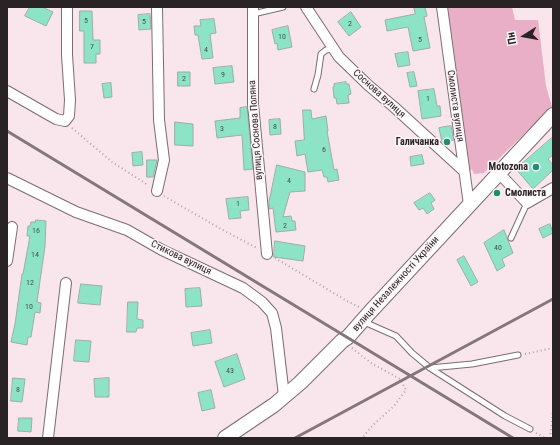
<!DOCTYPE html>
<html>
<head>
<meta charset="utf-8">
<style>
  body { margin:0 }
  #map { position:relative; width:560px; height:445px; overflow:hidden; background:#f9e5ec; font-family:"Roboto Condensed",sans-serif }
  canvas { display:block }
  .frame { position:absolute; inset:0; border:8px solid #2a2326; pointer-events:none }
  .north { position:absolute; left:504px; top:16px; width:40px; height:40px; -webkit-text-stroke:3px #fef6f9; paint-order:stroke; rotate:259deg; font-size:11px; font-weight:700; line-height:16px; text-align:center; color:#2a2326 }
  .north::after { content:''; display:block; margin:auto; width:14px; height:18px; background:#2a2326; clip-path:polygon(50% 0,100% 100%,50% 72%,0 100%) }
</style>
</head>
<body>
<div id="map">
<canvas width="560" height="445"></canvas>
<div class="frame"></div>
<div class="north">Пн</div>
</div>
<script>
const ctx = document.querySelector('canvas').getContext('2d');
ctx.lineJoin = 'round';
function paint(path, color) { ctx.fillStyle = color; ctx.fill(path, 'evenodd'); }
function trace(path, color, width, dash) { ctx.strokeStyle = color; ctx.lineWidth = width; ctx.lineCap = dash ? 'butt' : 'round'; ctx.setLineDash(dash || []); ctx.stroke(path); }
function drawText(font, color, halo, rows, align = 'center') {
  ctx.font = font + ' "Roboto Condensed",sans-serif'; ctx.lineWidth = 3; ctx.setLineDash([]); ctx.textBaseline = 'middle'; ctx.strokeStyle = halo; ctx.fillStyle = color; for (const [text, x, y, turn = 0] of rows) {
    ctx.save(); ctx.translate(x, y); ctx.rotate((+turn || 0) * Math.PI / 180); ctx.textAlign = isNaN(turn) ? turn : align; if (halo) ctx.strokeText(text, 0, 0); ctx.fillText(text, 0, 0); ctx.restore();
  }
}
const green = new Path2D(`
  M443 7H512L515 20H538L546 86 552 107 484 173 474 174 472 169 465 177Z`);
const building = new Path2D(`
  M30 7H42L53 12 46 26 25 16Z
  M414 7H425L427 16 424 17 430 48 413 51 408 27 387 31 385 20 415 14Z
  M80 11H92L93 40H100V54H96V63H84V31H80Z
  M351 12 361 27 349 36 338 22Z
  M150 14 151 29 139 30 138 15Z
  M214 19 216 33 210 34 213 58 202 59 198 35H195L194 26H201L200 20Z
  M288 26 292 47 278 50 277 43 275 44 272 30Z
  M408 52 410 65 398 67 395 54Z
  M232 66 234 82 215 84 213 68Z
  M178 72H190V86H178Z
  M414 72 417 86 410 87 407 73Z
  M346 82V84H349L351 94 348 95 349 103 337 104 336 98H334L333 87H334V84Z
  M111 83 112 97 104 98 102 84Z
  M434 89 437 106H440L441 116 422 119 418 91Z
  M247 107 253 169 244 170 242 135 217 138 215 121 240 118V108Z
  M303 110H311L312 119 326 116 328 131H327L334 170 337 169 339 180 328 182 327 177H324L322 170 308 172 305 154 297 156 295 141 304 140Z
  M280 119 281 134 270 135 269 120Z
  M175 122 193 124V146L175 145Z
  M451 126 454 140 442 142 439 128Z
  M553 137V155L548 159 553 165V170L533 189 516 169Z
  M142 152 143 165 133 166 132 153Z
  M422 155 424 164 411 166 410 157Z
  M147 160H157L153 177H147Z
  M277 165 305 172V191L290 192 283 217 291 216 292 221H295L296 230 276 232 273 208 269 209V202Z
  M430 193 435 200 431 203 434 209 427 214 423 208 419 210 414 203Z
  M248 197 249 210 240 211 241 218 229 219 226 199Z
  M36 220 46 221 45 246 37 302 41 303 40 313 35 312 31 337H28L27 345 11 342 15 324 22 274H23L30 236H27L28 226H30L31 222H35Z
  M550 224 553 233 543 238 539 229Z
  M504 230 513 253 502 259 505 266 497 271 484 243Z
  M275 241 305 246 303 261 274 257Z
  M464 256 478 282 471 286 457 260Z
  M81 284 102 286 100 305 78 303Z
  M200 288 202 306 186 307 185 289Z
  M128 302H138L137 319 143 320V328H137L136 332H127Z
  M210 330 212 343 193 346 191 333Z
  M76 340 91 341 89 362 74 361Z
  M237 354 245 379 224 387 215 362Z
  M13 378 25 379 22 402 11 401Z
  M109 378V397H95L94 379Z
  M211 390 215 408 202 411 198 393Z
  M19 418H32L31 432 18 431Z`);
const path = new Path2D(`
  M72 128 112 162 148 185
  M164 196 221 229 257 248
  M275 258 347 301 359 307
  M352 348 371 363 400 379 406 390 394 406 373 425 362 438
  M525 354 553 348
  M536 433 545 438
  M550 438 553 411`);
const service = new Path2D(`
  M253 14 283 7
  M314 89 318 75 321 54 326 50 333 49
  M511 238 527 203
  M362 321 396 336 412 353 430 368 505 416 530 429
  M430 368 472 364 518 355`);
const minor = new Path2D(`
  M253 7V104L267 254
  M306 7 339 57 368 85 394 107 464 171
  M442 7 469 205
  M7 91 56 119 65 121 69 116 70 100 67 55V7
  M499 173 527 203 553 188
  M7 178 76 212 127 230 162 250 243 288 262 302 272 313 276 328 284 396
  M157 191 164 160 159 120 157 7
  M7 261 12 227
  M48 438 66 283`);
const secondary = new Path2D(`
  M225 438 274 405 300 383 342 341 348 337 370 312 553 115`);
const rail = new Path2D(`
  M7 131 513 438
  M295 438 553 299`);
const markers = [
  [447,142,4,"#1d9072"],
  [536,167,4,"#1d9072"],
  [497,193,4,"#1d9072"]
];
const numberNames = [
  ["5",86,21],
  ["5",144,22],
  ["2",350,24],
  ["10",282,37],
  ["5",420,40],
  ["7",92,47],
  ["4",206,50],
  ["9",223,75],
  ["2",184,79],
  ["1",428,99],
  ["8",275,127],
  ["3",222,129],
  ["6",324,150],
  ["4",289,181],
  ["1",238,204],
  ["2",285,226],
  ["16",36,231],
  ["40",498,248],
  ["14",35,255],
  ["12",30,283],
  ["10",29,307],
  ["43",230,371],
  ["8",18,390]
];
const streetNames = [
  ["Соснова вулиця",379,94,42],
  ["Смолиста вулиця",455,106,82],
  ["вулиця Соснова Поляна",256,130,-94],
  ["Стикова вулиця",181,258,26],
  ["вулиця Незалежності України",396,284,-48]
];
const poiNames = [
  ["Галичанка",439,142],
  ["Motozona",528,167],
  ["Смолиста",505,193,"left"]
];
paint(green, '#e8afc6');
paint(building, '#8de3c5');
trace(building, '#9baea7', 1);
trace(service, '#7d6c72', 7);
trace(minor, '#7d6c72', 12);
trace(secondary, '#7d6c72', 16);
trace(path, '#b1a1a7', 2, [1, 3]);
trace(service, '#fff', 5);
trace(minor, '#fff', 10);
trace(secondary, '#fff', 14);
trace(rail, '#84777c', 3);
for (const [x, y, r, color] of markers) { const dot = new Path2D(); dot.arc(x, y, r, 0, 2 * Math.PI); ctx.fillStyle = color; ctx.fill(dot); trace(dot, '#fef6f9', 1.5); }
drawText('8px', '#43534e', null, numberNames);
drawText('10px', '#2a2326', '#fef6f9', streetNames);
drawText('bold 10px', '#2a2326', '#fef6f9', poiNames, 'right');
</script>
</body>
</html>
